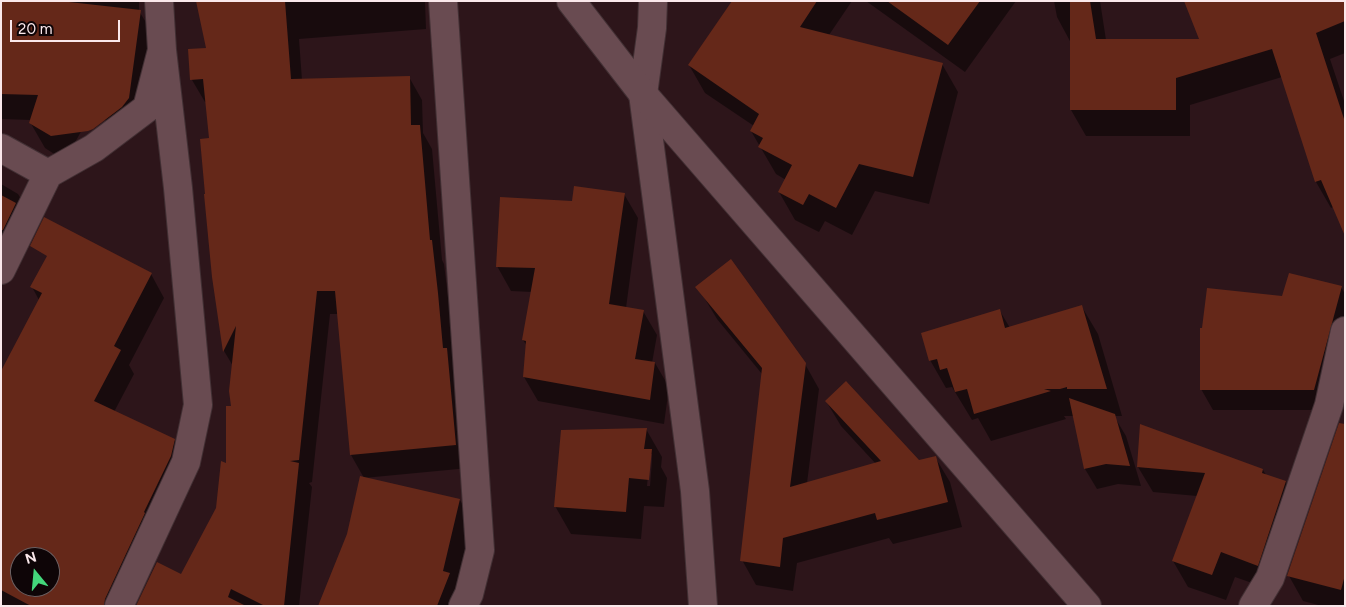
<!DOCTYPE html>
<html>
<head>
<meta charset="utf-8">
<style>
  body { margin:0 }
  #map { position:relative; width:1346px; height:607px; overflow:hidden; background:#2d151a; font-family:Figtree,sans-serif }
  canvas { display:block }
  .frame { position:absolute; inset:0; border:2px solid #fae8eb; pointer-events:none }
  .north { position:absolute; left:10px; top:547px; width:50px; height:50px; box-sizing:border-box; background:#0e0507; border:1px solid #6c6062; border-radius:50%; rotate:343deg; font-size:14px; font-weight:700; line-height:20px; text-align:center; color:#fae8eb }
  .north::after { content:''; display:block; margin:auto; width:18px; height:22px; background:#43d77b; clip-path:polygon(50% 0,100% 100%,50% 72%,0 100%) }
  .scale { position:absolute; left:10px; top:20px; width:110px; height:22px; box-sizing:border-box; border:2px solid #fae8eb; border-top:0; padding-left:6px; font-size:15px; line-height:18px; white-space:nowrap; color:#fae8eb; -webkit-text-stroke:4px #0e0507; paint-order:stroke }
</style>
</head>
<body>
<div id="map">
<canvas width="1346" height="607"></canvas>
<div class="frame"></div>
<div class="north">N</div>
<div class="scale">20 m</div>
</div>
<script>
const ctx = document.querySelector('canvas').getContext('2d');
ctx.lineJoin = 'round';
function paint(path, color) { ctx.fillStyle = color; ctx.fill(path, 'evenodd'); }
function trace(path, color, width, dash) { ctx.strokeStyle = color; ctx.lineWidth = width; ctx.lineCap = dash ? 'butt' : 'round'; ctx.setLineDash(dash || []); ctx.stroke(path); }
const shadow = new Path2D(`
  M1 1H139V11L155 37 133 135 91 113 65 161 45 148 30 122 31 120 1 119Z
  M198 1H425L426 29 299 39 302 80 409 77 422 100 423 133 432 149 442 260 444 264 469 468 364 478 351 455 338 314H330L312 482 309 483 312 487 299 606H137L182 576 218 508 227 465 233 407V366L224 351 213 277 210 140 206 102H205L192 80 207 49Z
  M733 1H852L829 35 942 64 958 92 929 204 875 191 852 235 825 221 819 232 795 220 779 192 786 180 776 174 751 131 754 126 705 93 689 65Z
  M866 1H1016L965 72Z
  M1054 1H1100L1106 40H1201L1345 1V53L1330 59 1345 104V231L1333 207 1331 208 1316 182 1282 77 1190 105V136H1086L1071 110V43L1057 17Z
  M1 184 18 194 32 217 1 274Z
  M624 194 638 218 626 308 643 311 657 335 652 363H655L669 387 664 424 538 401 524 377 527 346 523 340 532 292 511 291 497 266 574 202Z
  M151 274 164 298 129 365 134 374 114 412 174 440 188 464 126 606H1V369L3 370 39 300 32 287ZM20 557H50V587H20Z
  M1341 287 1345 294V337L1325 410H1213L1201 389 1283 298Z
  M702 294 805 364 819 389 807 483 876 464 841 426 826 401 919 462 935 457 950 482 962 527 893 544 889 538 797 563 793 591 756 585 742 560 762 374 717 319Z
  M1082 307 1098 334 1122 416H1114L1126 436 1141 486 1118 484 1097 489 1085 469 1074 416H1064L1066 419 991 441 978 418 972 420 952 387 946 388 930 360 1000 311 1010 328Z
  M646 429 662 457 661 467 667 478 664 507 644 506 641 539 571 534 555 506ZM650 454H652V460L650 486H647Z
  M1138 467 1263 470 1266 475 1286 482 1300 508 1272 590 1235 577 1226 600 1188 587 1173 561 1197 496 1153 492Z
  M1345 471V606H1322L1303 601 1289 576Z
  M460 500 473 523 460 606H319Z`);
const building = new Path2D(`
  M1 1H60L141 10 129 98 122 107 93 129 88 131 51 136 29 123 38 95 1 94Z
  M196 1H285L291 79 410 76 411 125H420L430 240H432L438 293 443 348H447L456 445 350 455 335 291H317L299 460 290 461 299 463 284 606H265L231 589 228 597 246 606H136L157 562 181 574 216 508 221 461 226 463V406H231L229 391 236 326 223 352 212 277 204 194H205L200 139 209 138 203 79 190 80 188 49 206 48Z
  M732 1H817L800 27 943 63 913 177 859 164 836 208 809 194 803 205 778 192 792 165 758 147 763 138 750 131 759 114 688 65Z
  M887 1H980L948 45Z
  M1070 1H1090L1096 39H1199L1184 1H1345V21L1316 33 1345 122V236L1321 180 1315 182 1272 49 1176 78V110H1070Z
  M574 186 625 193 609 304 644 310 635 359 655 362 650 400 523 377 526 341 522 340 535 268 496 267 500 197 572 201Z
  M1 195 16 203 3 230H1Z
  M44 217 152 273 114 346 121 350 94 401 175 439 171 456 144 512 145 513 105 599 104 606H31L1 590V371L42 293 30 287 47 256 30 246ZM20 557H50V587H20Z
  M731 259 806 363 790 487 881 461 825 401 846 381 919 460 936 456 948 502 877 520 875 513 783 538 780 567 740 561 762 368 695 287Z
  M1289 273 1342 286 1314 390H1200V328H1202L1207 288 1282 296Z
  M1082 305 1107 389H1067V387L1060 389H1044L1051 391 974 414 967 389 955 392 947 368 940 370 937 359 929 361 921 333 1000 309 1005 328Z
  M1069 398 1115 414 1130 466 1106 464 1084 469Z
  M1339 423 1345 424V575L1341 590 1287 576Z
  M1140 424 1263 469 1262 473 1286 481 1258 566 1221 552 1212 575 1172 561 1205 473 1137 467Z
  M647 428 644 449H652L649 480 629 478 626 512 554 507 561 430Z
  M360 476 460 499 443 571 450 573 437 606H318L347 534Z`);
const minor = new Path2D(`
  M443 1 480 550 469 594 463 606
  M653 1 652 28 643 94 695 491 703 606
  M1 148 48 174
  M1 270 48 174 94 148 147 108 162 50 159 1
  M119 606 186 462 198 405 178 188 162 50
  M1253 606 1270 578 1329 405 1345 331`);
const tertiary = new Path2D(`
  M571 1 643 94 1087 606`);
paint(shadow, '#0007');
paint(building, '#652819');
trace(minor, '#423034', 30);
trace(tertiary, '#423034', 30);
trace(minor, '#694b51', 28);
trace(tertiary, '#694b51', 28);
</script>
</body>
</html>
